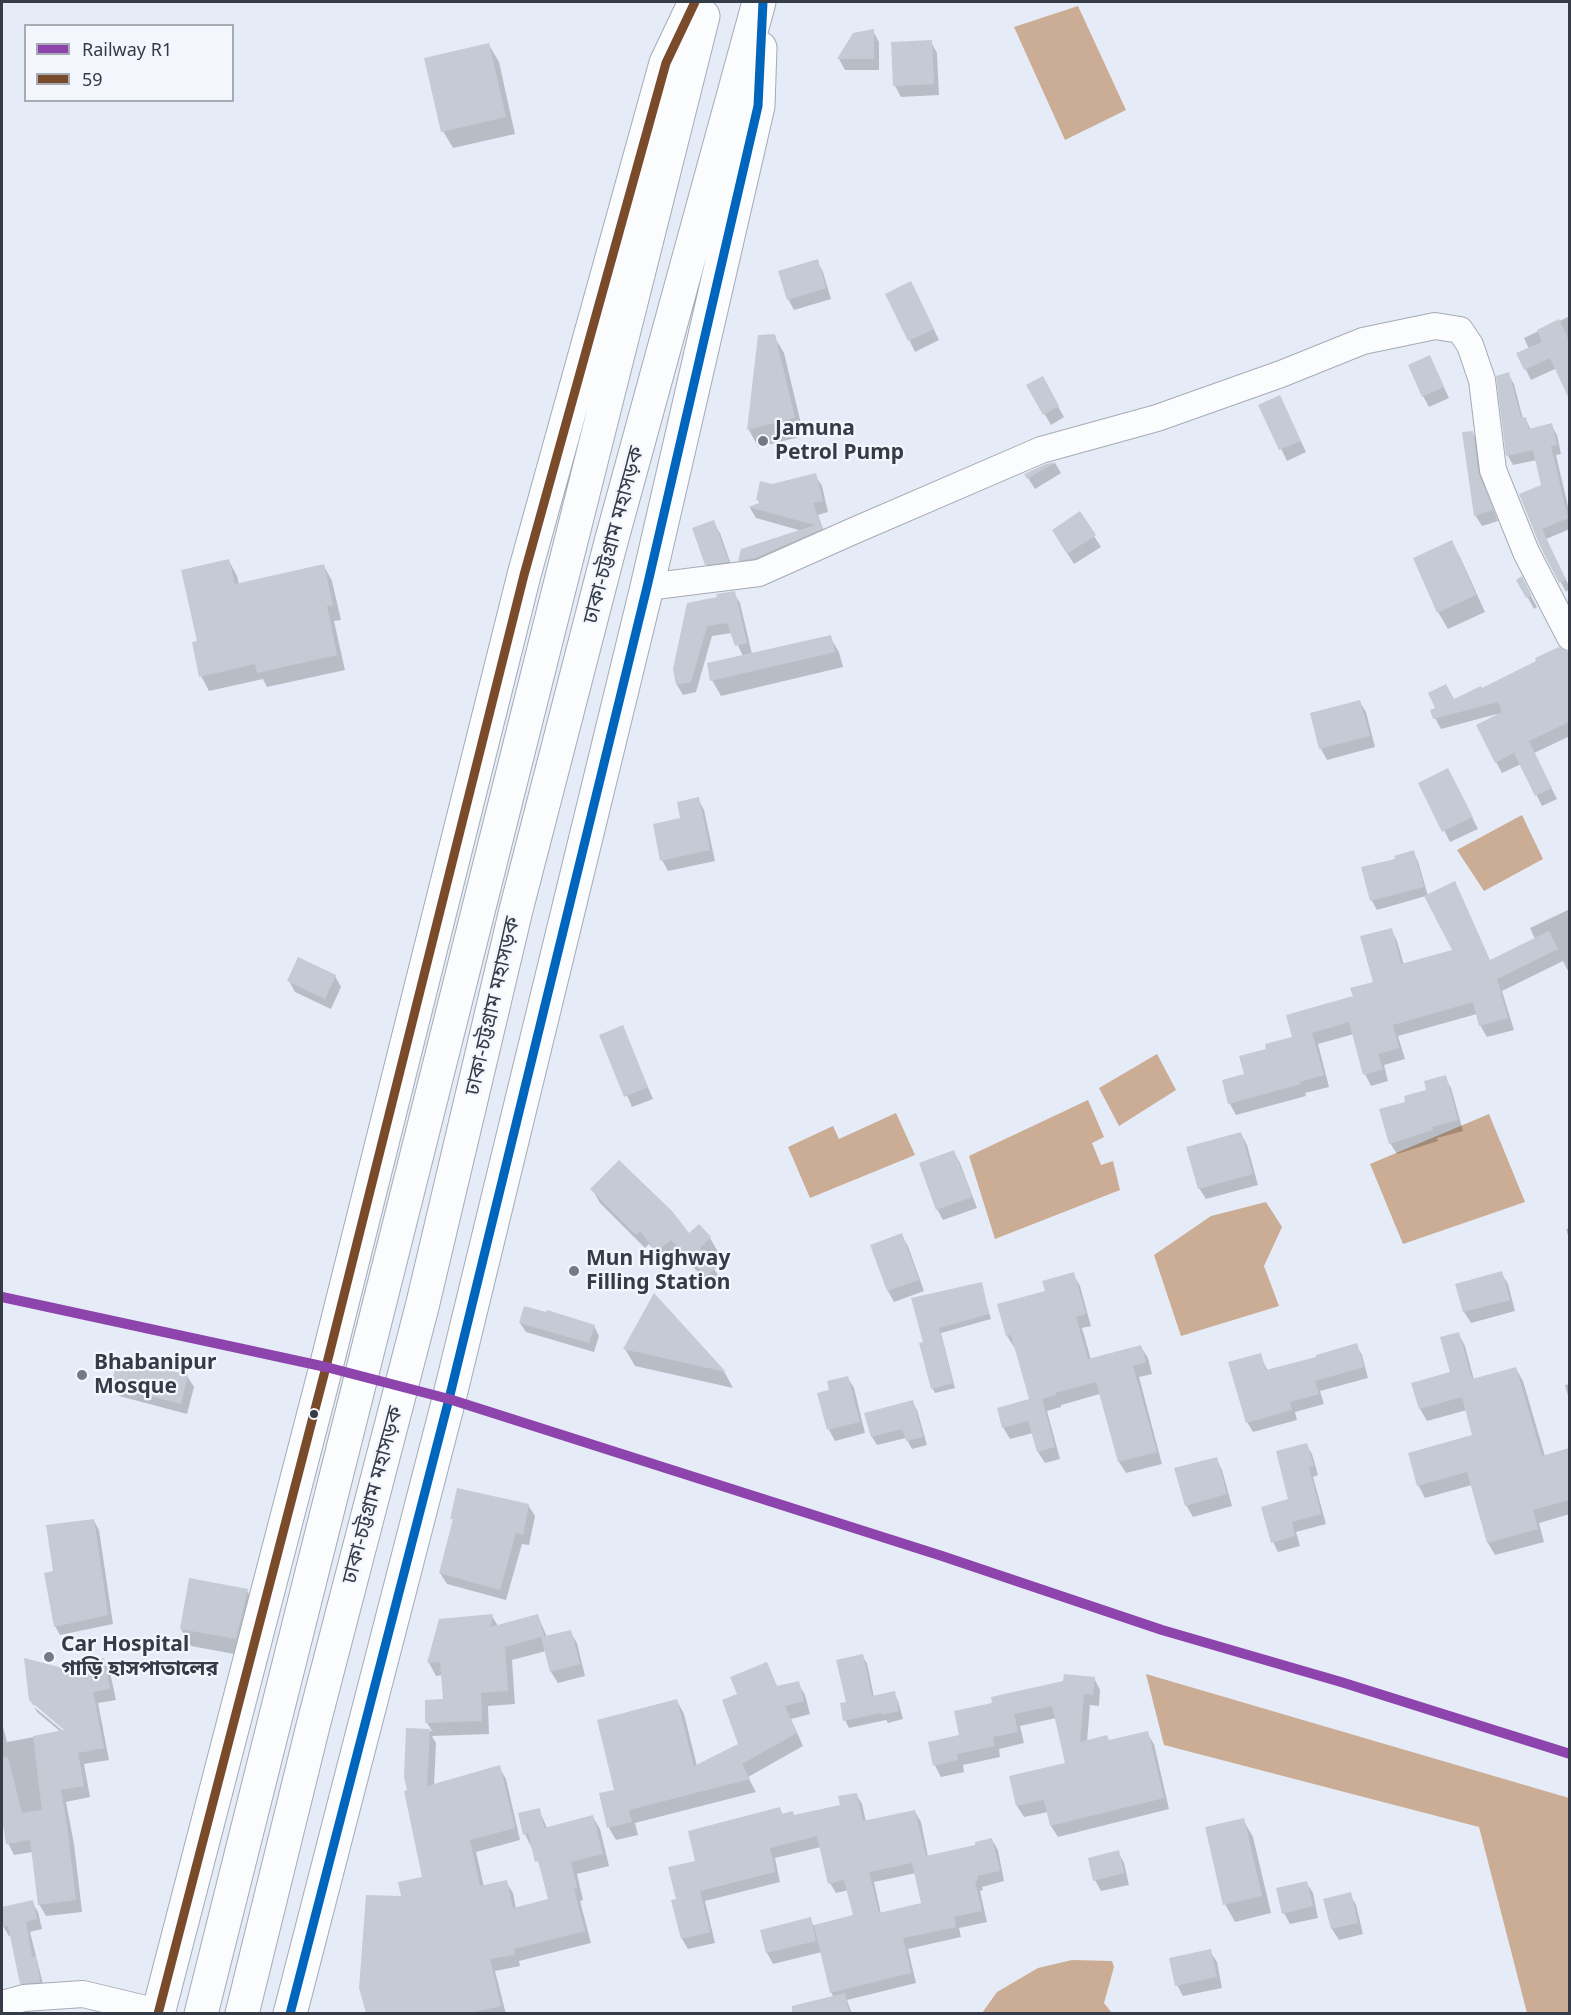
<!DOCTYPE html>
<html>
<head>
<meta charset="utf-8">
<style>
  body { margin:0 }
  #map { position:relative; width:1571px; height:2015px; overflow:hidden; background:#e6ecf7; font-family:"Noto Sans",sans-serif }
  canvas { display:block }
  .frame { position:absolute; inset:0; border:3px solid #353b47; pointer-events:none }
  .legend { position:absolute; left:24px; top:24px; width:210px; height:78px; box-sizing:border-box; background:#f3f7fd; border:2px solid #a7acb4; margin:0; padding:8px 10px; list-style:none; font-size:18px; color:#353b47 }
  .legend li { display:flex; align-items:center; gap:12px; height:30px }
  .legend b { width:30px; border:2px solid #a7acb4 }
</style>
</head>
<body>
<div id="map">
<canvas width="1571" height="2015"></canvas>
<div class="frame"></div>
<ul class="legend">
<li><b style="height:8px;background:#8e44ad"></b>Railway R1</li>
<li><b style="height:8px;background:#7a4b2a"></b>59</li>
</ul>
</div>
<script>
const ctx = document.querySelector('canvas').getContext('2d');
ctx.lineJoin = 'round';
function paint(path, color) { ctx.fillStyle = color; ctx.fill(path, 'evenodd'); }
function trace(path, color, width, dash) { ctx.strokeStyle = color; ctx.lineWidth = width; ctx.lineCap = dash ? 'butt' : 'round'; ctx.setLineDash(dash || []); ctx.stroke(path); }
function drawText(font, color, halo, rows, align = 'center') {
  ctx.font = font + ' "Noto Sans","Noto Sans Bengali",sans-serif'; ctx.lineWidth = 4.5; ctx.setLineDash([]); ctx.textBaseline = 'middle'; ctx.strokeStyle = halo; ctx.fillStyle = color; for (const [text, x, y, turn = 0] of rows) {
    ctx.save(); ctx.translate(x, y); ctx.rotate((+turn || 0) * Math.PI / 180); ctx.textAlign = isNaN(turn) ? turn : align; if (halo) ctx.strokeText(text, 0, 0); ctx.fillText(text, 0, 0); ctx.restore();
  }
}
const water = new Path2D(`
  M1078 6 1126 110 1065 140 1014 27Z
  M1522 815 1543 859 1484 891 1457 850Z
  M1157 1054 1176 1090 1119 1126 1099 1088Z
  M1088 1100 1104 1137 1092 1143 1101 1165 1113 1161 1120 1190 995 1239 969 1156Z
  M896 1113 915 1155 810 1198 788 1147 833 1126 839 1139Z
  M1489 1114 1525 1202 1403 1244 1370 1164Z
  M1266 1202 1282 1227 1264 1266 1279 1306 1181 1336 1154 1255 1211 1216Z
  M1146 1674 1569 1798V2013H1527L1479 1827 1164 1745Z
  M1072 1960 1112 1961 1114 1967 1104 2003 1112 2013H982L997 1992 1038 1968Z`);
const shadow = new Path2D(`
  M873 31 879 42V70H845L839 59 853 34Z
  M931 42 937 53 939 95 901 97 895 86 893 44Z
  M489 45 499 62 515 134 453 148 443 131Z
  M817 261 823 272 831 299 794 310 788 299Z
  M887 294H917L939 340 915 352Z
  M1570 316V380L1564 383 1557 368 1531 380 1518 354 1529 349 1524 338Z
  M760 336H774L784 353 804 436 758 447 749 430Z
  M1435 368 1449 398 1429 407 1423 396Z
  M1508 374 1514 384 1523 419 1525 418 1531 430 1551 425 1557 435 1561 454 1556 455 1570 515V529L1546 539 1570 588 1566 592 1541 545 1543 486 1537 460 1513 465 1508 456 1498 377Z
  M1042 378 1064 417 1051 425 1028 386Z
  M1260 405 1285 408 1306 452 1287 461Z
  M1472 432 1479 443 1484 485 1498 521 1482 526 1475 515Z
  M1055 463 1061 473 1035 489 1026 475Z
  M815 475 822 486 828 512 818 515 827 540 746 571 740 560 802 531 756 518 750 508 760 504 758 500 772 485Z
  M1080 514 1101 547 1074 564 1060 542Z
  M713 522 720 533 734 573 713 575 706 564Z
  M1452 542 1461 559 1485 612 1448 629 1438 612Z
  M229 561 237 576 239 584 324 566 332 581 341 620 334 621 345 670 267 687 263 679 209 691 201 676 198 642Z
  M1518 580 1527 589 1537 607 1534 609Z
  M734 593 740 603 752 654 830 637 839 652 843 667 721 696 712 680 743 656 732 633 712 636 696 692 683 695 677 685 674 670 719 598Z
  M1570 653V736L1534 753 1557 799 1542 806 1521 764 1502 773 1496 762 1497 714 1441 729 1435 718 1454 700Z
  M1359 701 1366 712 1375 747 1327 760 1321 749 1312 714Z
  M1454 781 1478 829 1450 842 1420 783Z
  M698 799 704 810 715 861 668 871 662 860 682 819Z
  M1413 852 1418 861 1428 896 1490 961 1535 939 1530 928 1570 909V975L1563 961 1502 991 1514 1030 1487 1037 1480 1025 1477 1014 1398 1036 1405 1059 1384 1065 1388 1081 1371 1086 1365 1074 1354 1034 1318 1044 1329 1087 1305 1093 1306 1096 1236 1115 1230 1104 1224 1081 1246 1075 1268 1050 1294 1038 1375 983 1391 929 1397 941 1404 965 1454 951 1426 896 1377 910 1372 901 1363 868 1397 860Z
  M335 976 341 987 331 1009 295 992 289 981Z
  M622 1027 653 1099 632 1107 601 1036Z
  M1445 1077 1451 1088 1463 1131 1437 1138 1438 1141 1397 1154 1390 1143 1407 1103 1428 1091Z
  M1241 1134 1247 1145 1258 1185 1206 1199 1199 1188Z
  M954 1152 960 1163 977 1208 943 1220 937 1209Z
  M592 1189 689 1236 710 1238 718 1252 709 1261 723 1283 715 1290 680 1253 665 1265 649 1244 645 1248 600 1203Z
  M1570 1228V1242L1566 1229Z
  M901 1235 908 1246 924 1291 894 1302 888 1291 872 1246Z
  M1501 1273 1508 1284 1515 1311 1471 1323 1464 1312 1457 1285Z
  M1073 1274 1080 1286 1091 1326 1082 1328 1091 1360 1141 1347 1148 1358 1152 1374 1139 1377 1162 1464 1126 1473 1119 1462 1100 1394 1061 1405V1407L1047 1411 1060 1459 1045 1463 1038 1452 1033 1433 1010 1439 1003 1427 1031 1400 1016 1347H1014L1007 1336 1046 1292Z
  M981 1284 991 1319 941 1333 955 1388 935 1393 932 1388 925 1343 913 1299Z
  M655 1295 725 1373 733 1388 635 1366 625 1349Z
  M547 1314 594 1326 599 1336 594 1352 526 1332 520 1323Z
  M1458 1333 1465 1346 1474 1380 1516 1369 1523 1381 1545 1456 1570 1458V1514L1539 1523 1544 1542 1495 1555 1488 1543 1472 1485 1425 1498 1418 1485 1474 1436 1467 1410 1427 1421 1420 1409 1451 1373Z
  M1356 1345 1362 1355 1368 1378 1320 1391 1324 1404 1295 1412 1297 1420 1253 1432 1247 1422 1260 1355 1268 1371 1318 1358Z
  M187 1376 194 1387 187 1414 119 1396 112 1385Z
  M847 1377 854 1388 865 1433 835 1441 829 1430 819 1394 831 1391Z
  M1570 1384V1403L1565 1385Z
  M912 1402 917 1410 927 1445 912 1449 906 1438 877 1445 872 1437 866 1414Z
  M1306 1444 1312 1454 1318 1475 1313 1477 1326 1524 1296 1532 1300 1546 1278 1552 1273 1542 1290 1500Z
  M1216 1458 1222 1470 1232 1506 1193 1517 1186 1505Z
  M528 1505 535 1516 529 1545 522 1544 506 1600 447 1584 440 1573 454 1523 452 1518Z
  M94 1521 99 1530 113 1624 60 1635 55 1626V1573Z
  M247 1591 257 1608 245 1656 191 1646 181 1629Z
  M492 1616 498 1626 538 1616 547 1637 570 1632 577 1643 585 1676 558 1683 551 1672 546 1651 512 1660 515 1704 488 1706 489 1734 432 1736 436 1743 434 1786 499 1767 506 1779 520 1840 476 1852 484 1887 506 1882 513 1893 516 1909 550 1900 543 1872 525 1834 539 1810 547 1828 593 1817 600 1829 609 1866 577 1874 583 1900 580 1901 591 1943 519 1961 520 1966 495 1971 506 2014H417L415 2005 380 2014H371L365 2004 403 1898 424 1878 408 1791V1730L432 1731 427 1723 444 1701 442 1675 436 1676 429 1663Z
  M862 1656 867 1663 874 1697 894 1693 898 1701 903 1719 888 1723 886 1720 849 1728 845 1720 847 1703Z
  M104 1660 110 1672 116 1700 98 1703 109 1760 84 1764 90 1797 66 1802 74 1844 82 1912 46 1916 39 1904 33 1852 14 1855 8 1843 4 1822 2 1823V1723L7 1742 61 1732 37 1712 34 1707 69 1736 71 1734 34 1702V1706L30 1700 63 1669Z
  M766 1664 778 1688 798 1683 805 1695 810 1714 791 1719 803 1746 748 1777 756 1792 635 1823 638 1835 616 1840 609 1828 616 1791 677 1701 684 1714 697 1766 739 1745V1695Z
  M1094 1678 1100 1690 1099 1706 1090 1705 1087 1742H1109L1147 1733 1154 1744 1169 1809 1058 1837 1051 1826 1048 1812 1024 1817 1017 1806 1067 1764 1056 1718 1020 1726 1024 1743 999 1749 1000 1757 963 1765 964 1772 941 1777 935 1766 961 1736Z
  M856 1794 862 1804 866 1822 915 1812 921 1822 928 1857 977 1847 992 1840 998 1850 1004 1881 982 1887 983 1890 980 1891 987 1922 959 1928 961 1937 908 1949 916 1983 847 2000 852 2014H804L802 2005 834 1998 831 1992 822 1952 773 1964 767 1953 762 1931 810 1919 814 1926 855 1916 849 1890 836 1893 830 1883 821 1847 775 1858 780 1882 705 1901 715 1943 688 1949 682 1939 673 1901 678 1900 697 1862 780 1809 783 1815 794 1817 842 1806ZM916 1873 923 1904 881 1914 874 1882Z
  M1243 1820 1253 1837 1271 1913 1235 1922 1225 1904Z
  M1118 1852 1124 1863 1129 1885 1101 1891 1095 1880Z
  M1306 1882 1313 1893 1318 1918 1290 1924 1284 1913Z
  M1350 1894 1356 1905 1363 1934 1339 1940 1332 1929 1325 1900Z
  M32 1902 38 1912 42 1929 30 1932 45 1992 27 1993 21 1983 12 1936H9L3 1926 2 1909Z
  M1210 1951 1217 1962 1222 1988 1183 1996 1177 1985Z`);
const building = new Path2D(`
  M874 29V59H837L853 33Z
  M932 40 934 84 893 86 891 42Z
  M489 43 506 117 441 132 424 58Z
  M818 259 826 288 787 300 778 271Z
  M911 281 934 329 908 341 885 294Z
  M1559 319 1569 341V399L1550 358 1524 370 1516 353 1542 342 1537 330Z
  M775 334 795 418 747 430 758 335Z
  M1430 355 1444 387 1422 397 1408 365Z
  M1509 372 1521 418 1526 417 1529 429 1552 423 1557 445 1551 446 1568 518 1542 529 1566 580 1559 583 1540 546 1519 494 1541 485 1533 450 1506 456 1496 376Z
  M1043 376 1059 406 1043 415 1026 385Z
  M1280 395 1301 441 1279 450 1258 405Z
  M1473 431 1478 472 1493 510 1474 516 1462 432Z
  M1056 462 1027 479 1024 474 1046 464Z
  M816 473 823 501 813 503 822 529 755 558 738 561 741 549 815 525 748 507 762 502 756 500 760 481 772 484Z
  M1080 511 1096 535 1067 554 1052 530Z
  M714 520 729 562 705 565 692 528Z
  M1452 540 1476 595 1437 613 1413 558Z
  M229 559 235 584 324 564 333 605 327 606 337 655 257 673 255 664 199 677 192 642 197 641 181 570Z
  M1522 576 1532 596 1526 598 1516 580Z
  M735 591 747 643 735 646 727 623 707 626 691 682 676 685 673 669 687 603 717 597 716 594Z
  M831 635 835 652 710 681 707 663Z
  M1559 647 1569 652V722L1529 741 1552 788 1535 796 1514 753 1495 763 1476 725 1502 712 1498 702 1433 719 1430 710 1435 708 1428 693 1446 684 1454 699 1481 686 1482 688 1536 661 1535 658Z
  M1360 700 1370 736 1319 749 1310 713Z
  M1448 768 1473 817 1442 832 1418 783Z
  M699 797 710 850 660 861 653 824 680 818 677 802Z
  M1414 850 1424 887 1370 901 1361 867 1395 859 1394 856Z
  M1455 881 1490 960 1549 931 1558 949 1497 979 1508 1018 1479 1026 1473 1002 1393 1025 1399 1048 1378 1054 1383 1069 1363 1075 1349 1022 1312 1033 1324 1075 1300 1082 1301 1084 1228 1104 1222 1080 1244 1074 1239 1056 1266 1049 1265 1044 1292 1037 1286 1015 1353 996 1350 988 1373 982 1360 936 1392 928 1401 964 1452 950 1424 896Z
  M298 957 336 975 325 999 287 981Z
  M623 1025 648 1087 624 1097 599 1035Z
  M1446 1075 1458 1120 1432 1127 1433 1130 1389 1144 1379 1109 1405 1102 1404 1096 1426 1090 1424 1081Z
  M1241 1132 1253 1174 1198 1189 1186 1147Z
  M954 1150 972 1197 936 1210 919 1163Z
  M619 1160 672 1211 689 1233 699 1224 711 1237 700 1248 716 1268 706 1276 671 1240 656 1252 640 1231 636 1235 590 1189Z
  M902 1233 919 1280 887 1291 870 1245Z
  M1502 1271 1510 1300 1463 1312 1455 1284Z
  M1074 1272 1086 1314 1076 1317 1088 1359 1141 1345 1146 1362 1133 1366 1157 1452 1118 1462 1096 1382 1055 1393 1056 1395 1042 1399 1055 1447 1037 1452 1028 1421 1002 1428 997 1408 1029 1399 1011 1335 1006 1336 997 1304 1045 1291 1042 1281Z
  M982 1282 989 1314 939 1328 953 1383 931 1389 919 1343 923 1342 911 1298Z
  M654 1293 726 1372 623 1349Z
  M524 1306 546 1312 547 1310 595 1325 589 1343 519 1323Z
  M1459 1332 1472 1379 1516 1367 1542 1456 1569 1448V1500L1533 1510 1538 1529 1487 1543 1467 1472 1417 1486 1408 1453 1472 1435 1462 1397 1419 1409 1411 1383 1450 1372 1440 1337Z
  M1357 1343 1364 1367 1315 1381 1319 1394 1290 1402 1292 1410 1246 1423 1228 1362 1261 1353 1266 1370 1316 1357V1355Z
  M118 1356 188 1375 181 1404 111 1386Z
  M848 1376 860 1422 827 1430 817 1393 829 1390 827 1381Z
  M913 1400 923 1437 906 1441 902 1429 871 1437 864 1413Z
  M1307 1443 1314 1466 1309 1467 1321 1514 1292 1522 1295 1536 1271 1543 1261 1507 1288 1499 1276 1451Z
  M1217 1457 1227 1494 1185 1506 1174 1468Z
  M457 1488 529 1504 523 1535 516 1533 500 1590 439 1573 453 1519H450Z
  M94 1519 108 1615 54 1627 44 1573 53 1571 46 1525Z
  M189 1578 248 1589 236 1639 180 1629Z
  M493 1614 490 1627 538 1614 544 1636 505 1647 508 1691 481 1693 482 1721 425 1723V1700L443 1699 440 1662 427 1663 439 1619Z
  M571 1630 580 1664 550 1672 541 1637Z
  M863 1654 872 1696 895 1691 899 1711 882 1715 881 1713 843 1721 840 1703 846 1702 836 1660Z
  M24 1658 63 1668 104 1658 110 1689 93 1692 104 1748 78 1753 84 1786 61 1790 68 1832 76 1900 38 1905 30 1840 6 1844 2 1819V1758L8 1757 22 1813 42 1810 33 1736 64 1730 29 1700Z
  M767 1662 777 1686 799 1681 804 1701 785 1706 797 1733 742 1764 750 1779 629 1810 632 1822 607 1828 599 1793 614 1790 597 1720 677 1699 694 1766 738 1744 722 1700 737 1694 730 1677Z
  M1064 1674 1095 1677 1093 1695 1084 1694 1080 1742 1107 1735 1109 1740 1148 1731 1164 1798 1050 1826 1044 1800 1016 1806 1009 1776 1065 1763 1052 1706 1014 1714 1018 1732 993 1737 995 1746 957 1754 958 1760 933 1766 928 1742 959 1735 954 1711 992 1703 991 1697 1063 1681Z
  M406 1728 430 1729 427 1786 500 1765 515 1828 470 1840 480 1886 507 1880 513 1908 548 1899 538 1861 535 1862 528 1833 523 1835 518 1813 540 1808 544 1828 593 1815 603 1854 571 1862 577 1888 574 1889 585 1931 514 1949 515 1955 490 1959 501 2006 470 2013H366L359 1988 366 1895 401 1896 398 1882 422 1877 404 1791 407 1790 404 1777Z
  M857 1793 863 1821 915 1810 926 1856 975 1845V1842L992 1838 1000 1871 977 1876 978 1880 975 1881 982 1911 954 1917 956 1927 903 1938 911 1973 830 1993 814 1925 853 1915 844 1880 828 1884 817 1836 770 1848 775 1872 700 1891 710 1932 681 1939 671 1900 676 1899 668 1867 695 1861 688 1831 780 1807 782 1814 793 1811 794 1815 840 1805 838 1796ZM912 1863 921 1903 879 1913 869 1872Z
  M1244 1818 1262 1896 1223 1905 1205 1827Z
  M1119 1850 1124 1873 1093 1881 1088 1858Z
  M1307 1881 1313 1906 1282 1914 1276 1888Z
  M1351 1892 1358 1923 1331 1929 1323 1899Z
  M33 1900 37 1919 26 1922 32 1957 36 1956 40 1982 20 1984 8 1926 2 1927V1907Z
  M811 1917 816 1941 766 1953 760 1930Z
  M1211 1949 1217 1977 1175 1986 1169 1958Z
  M845 1993 850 2013H792V2006Z`);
const street = new Path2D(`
  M647 587 759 573 851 532 1041 450 1157 418 1281 374 1363 341 1435 326 1460 330 1470 345 1482 380 1493 470 1526 552 1570 637
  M2 2004 24 1998 83 1994 158 2012`);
const highway = new Path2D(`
  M158 2014 326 1367 524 575 666 63 695 2
  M201 2014 703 16
  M242 2014 313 1726 422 1307 516 910 611 542 759 2
  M290 2014 449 1399 647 587 758 106 760 48`);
const bus1 = new Path2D(`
  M158 2014 326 1367 524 575 666 63 695 2`);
const bus2 = new Path2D(`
  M290 2014 449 1399 647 587 758 106 763 2`);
const rail1 = new Path2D(`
  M2 1297 326 1367 449 1399 942 1556 1162 1630 1341 1682 1570 1754`);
const markers = [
  [763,441,6,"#737985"],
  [574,1271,6,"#737985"],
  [82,1375,6,"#737985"],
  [314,1414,5,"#353b47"],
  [49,1657,6,"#737985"]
];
const poiNames = [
  ["Jamuna",775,429],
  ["Petrol Pump",775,453],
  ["Mun Highway",586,1259],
  ["Filling Station",586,1283],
  ["Bhabanipur",94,1363],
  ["Mosque",94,1387],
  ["Car Hospital",61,1645],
  ["গাড়ি হাসপাতালের",61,1669]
];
const streetNames = [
  ["ঢাকা-চট্টগ্রাম মহাসড়ক",614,535,-75],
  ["ঢাকা-চট্টগ্রাম মহাসড়ক",493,1006,-77],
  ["ঢাকা-চট্টগ্রাম মহাসড়ক",373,1495,-75]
];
paint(water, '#cbac94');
paint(shadow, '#0003');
paint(building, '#c5cad5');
trace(street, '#a5abb4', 28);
trace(highway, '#a5abb4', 35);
trace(street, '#fbfcfe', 26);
trace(highway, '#fbfcfe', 33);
trace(bus1, '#7a4b2a', 9);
trace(bus2, '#0065bd', 9);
trace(rail1, '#8e44ad', 10);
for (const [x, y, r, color] of markers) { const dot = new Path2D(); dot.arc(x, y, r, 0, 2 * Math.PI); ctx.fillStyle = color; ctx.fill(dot); trace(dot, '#f3f7fd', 2); }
drawText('bold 21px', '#353b47', '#f3f7fd', poiNames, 'left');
drawText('21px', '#353b47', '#f3f7fd', streetNames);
</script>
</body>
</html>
